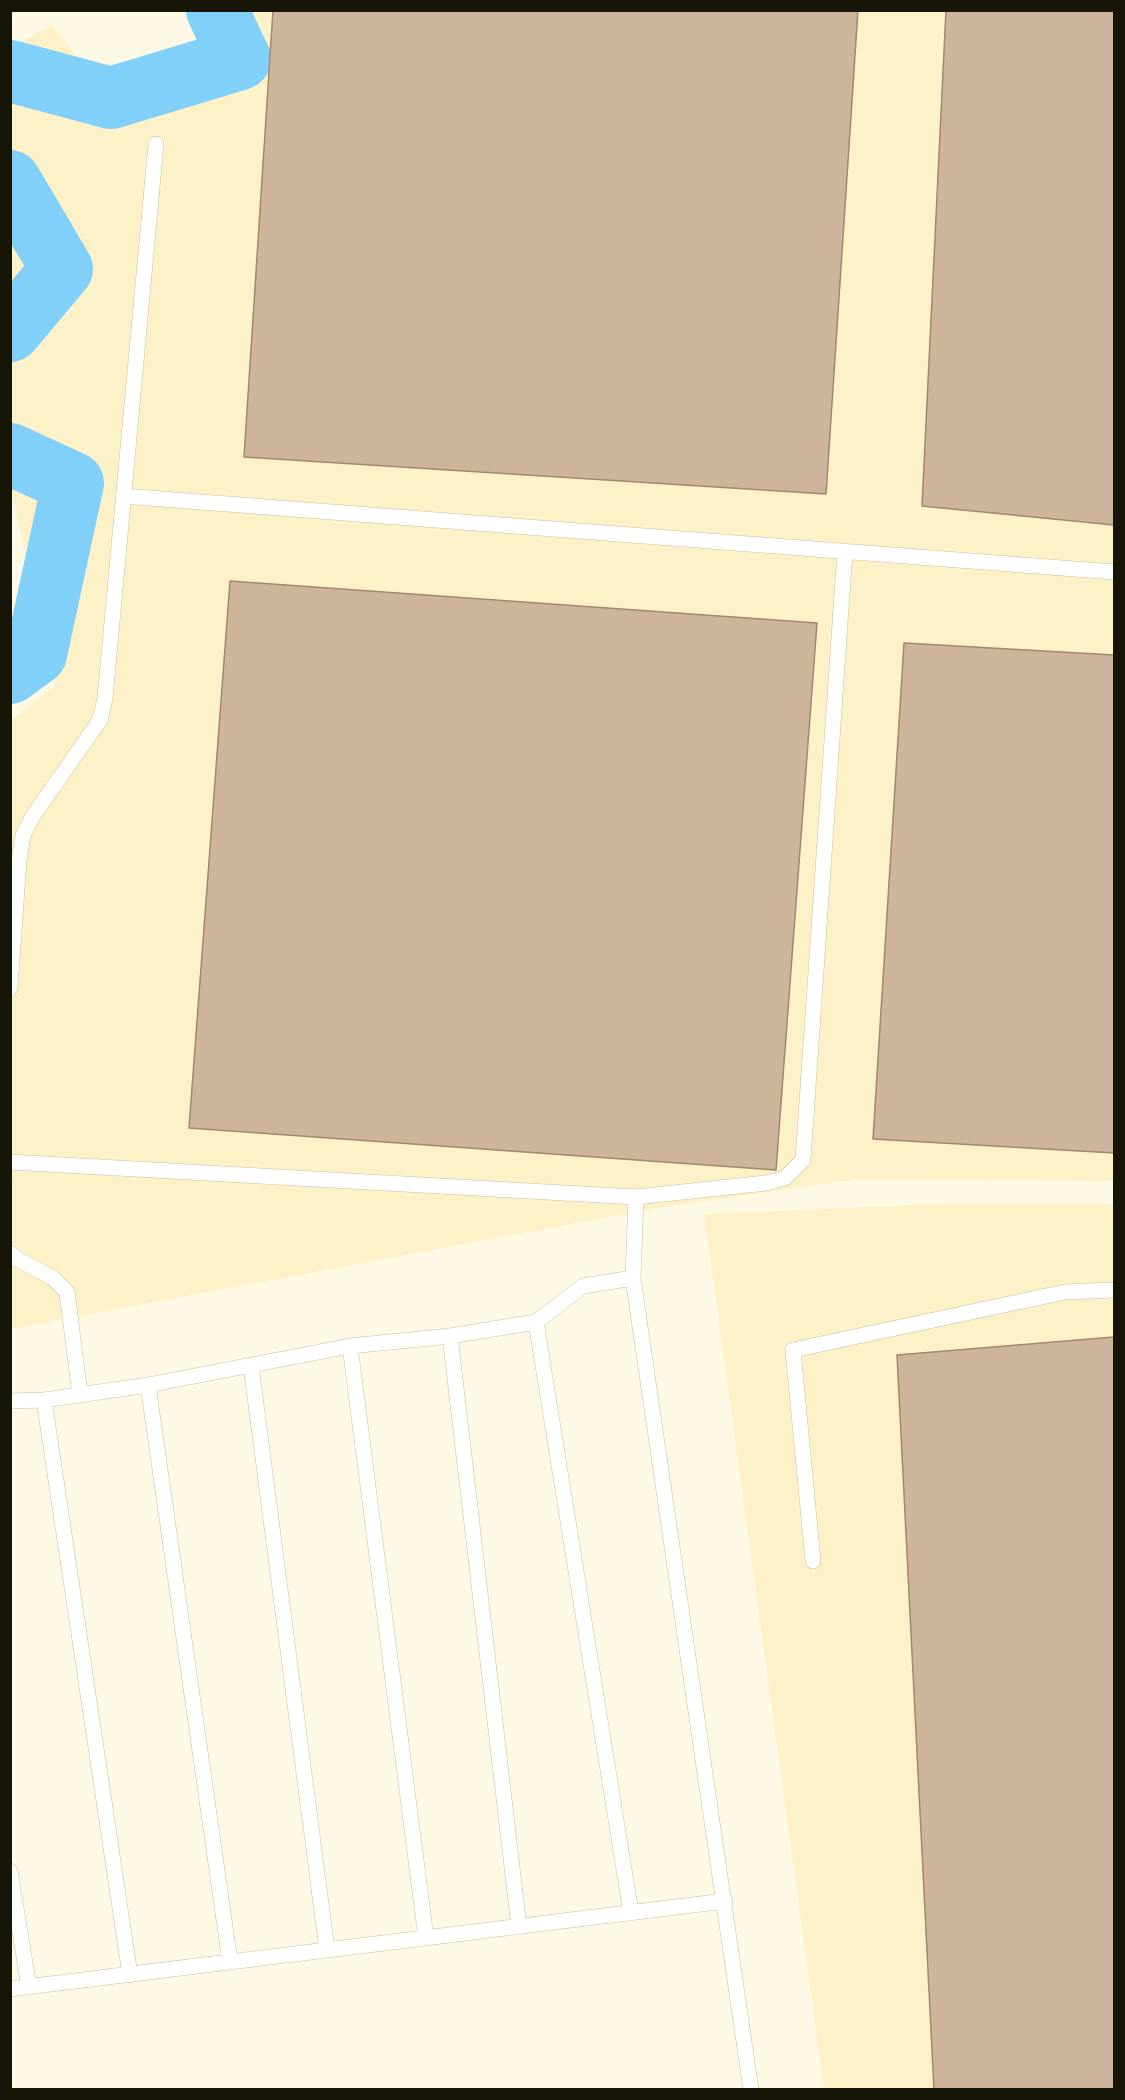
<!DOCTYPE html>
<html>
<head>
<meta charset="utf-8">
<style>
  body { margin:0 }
  #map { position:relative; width:1125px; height:2100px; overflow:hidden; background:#fef9e4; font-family:Figtree,sans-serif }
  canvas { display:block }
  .frame { position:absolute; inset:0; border:12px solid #171408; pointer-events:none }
</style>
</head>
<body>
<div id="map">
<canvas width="1125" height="2100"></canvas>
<div class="frame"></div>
</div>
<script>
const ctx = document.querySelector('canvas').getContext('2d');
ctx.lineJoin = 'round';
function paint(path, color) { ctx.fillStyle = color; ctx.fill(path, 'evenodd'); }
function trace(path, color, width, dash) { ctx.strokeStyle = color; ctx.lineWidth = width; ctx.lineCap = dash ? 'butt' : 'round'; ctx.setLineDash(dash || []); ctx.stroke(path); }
const built = new Path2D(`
  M250 11H1114V1181L858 1179 657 1208 11 1329V720L55 686 11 489V48L52 25 111 98 240 59Z
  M939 1204H1114V2089H824L704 1214Z`);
const river = new Path2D(`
  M10 71 111 98 240 59 217 10
  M10 181 62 269 10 331
  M10 454 73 483 36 654 10 673`);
const building = new Path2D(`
  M273 10H858L826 494 244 457Z
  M946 10H1114V525L922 506Z
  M230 581 817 623 776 1170 189 1128Z
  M904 643 1114 655V1153L873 1139Z
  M1114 1337V2090H934L897 1355Z`);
const service = new Path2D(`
  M123 496 1114 572
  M10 988 19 860 23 835 33 816 100 720 105 698 156 144
  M10 1162 636 1197
  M10 1253 17 1259 53 1278 67 1292 80 1395
  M536 1322 631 1913
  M450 1336 519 1927
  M350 1346 426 1938
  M251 1366 327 1950
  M148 1385 230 1962
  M44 1400 130 1975
  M10 1401 44 1400 148 1385 350 1346 450 1336 536 1322 583 1286 633 1278
  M813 1561 793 1350 1065 1292 1114 1290
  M10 1871 29 1987
  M10 1989 725 1901
  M751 2090 633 1278 636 1197 766 1183 785 1178 803 1160 845 551`);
paint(built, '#fdf2c7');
trace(river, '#80d0fa', 62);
paint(building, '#ceb49a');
trace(building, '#a0876e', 1.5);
trace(service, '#c8bf9e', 16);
trace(service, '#fff', 15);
</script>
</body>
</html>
